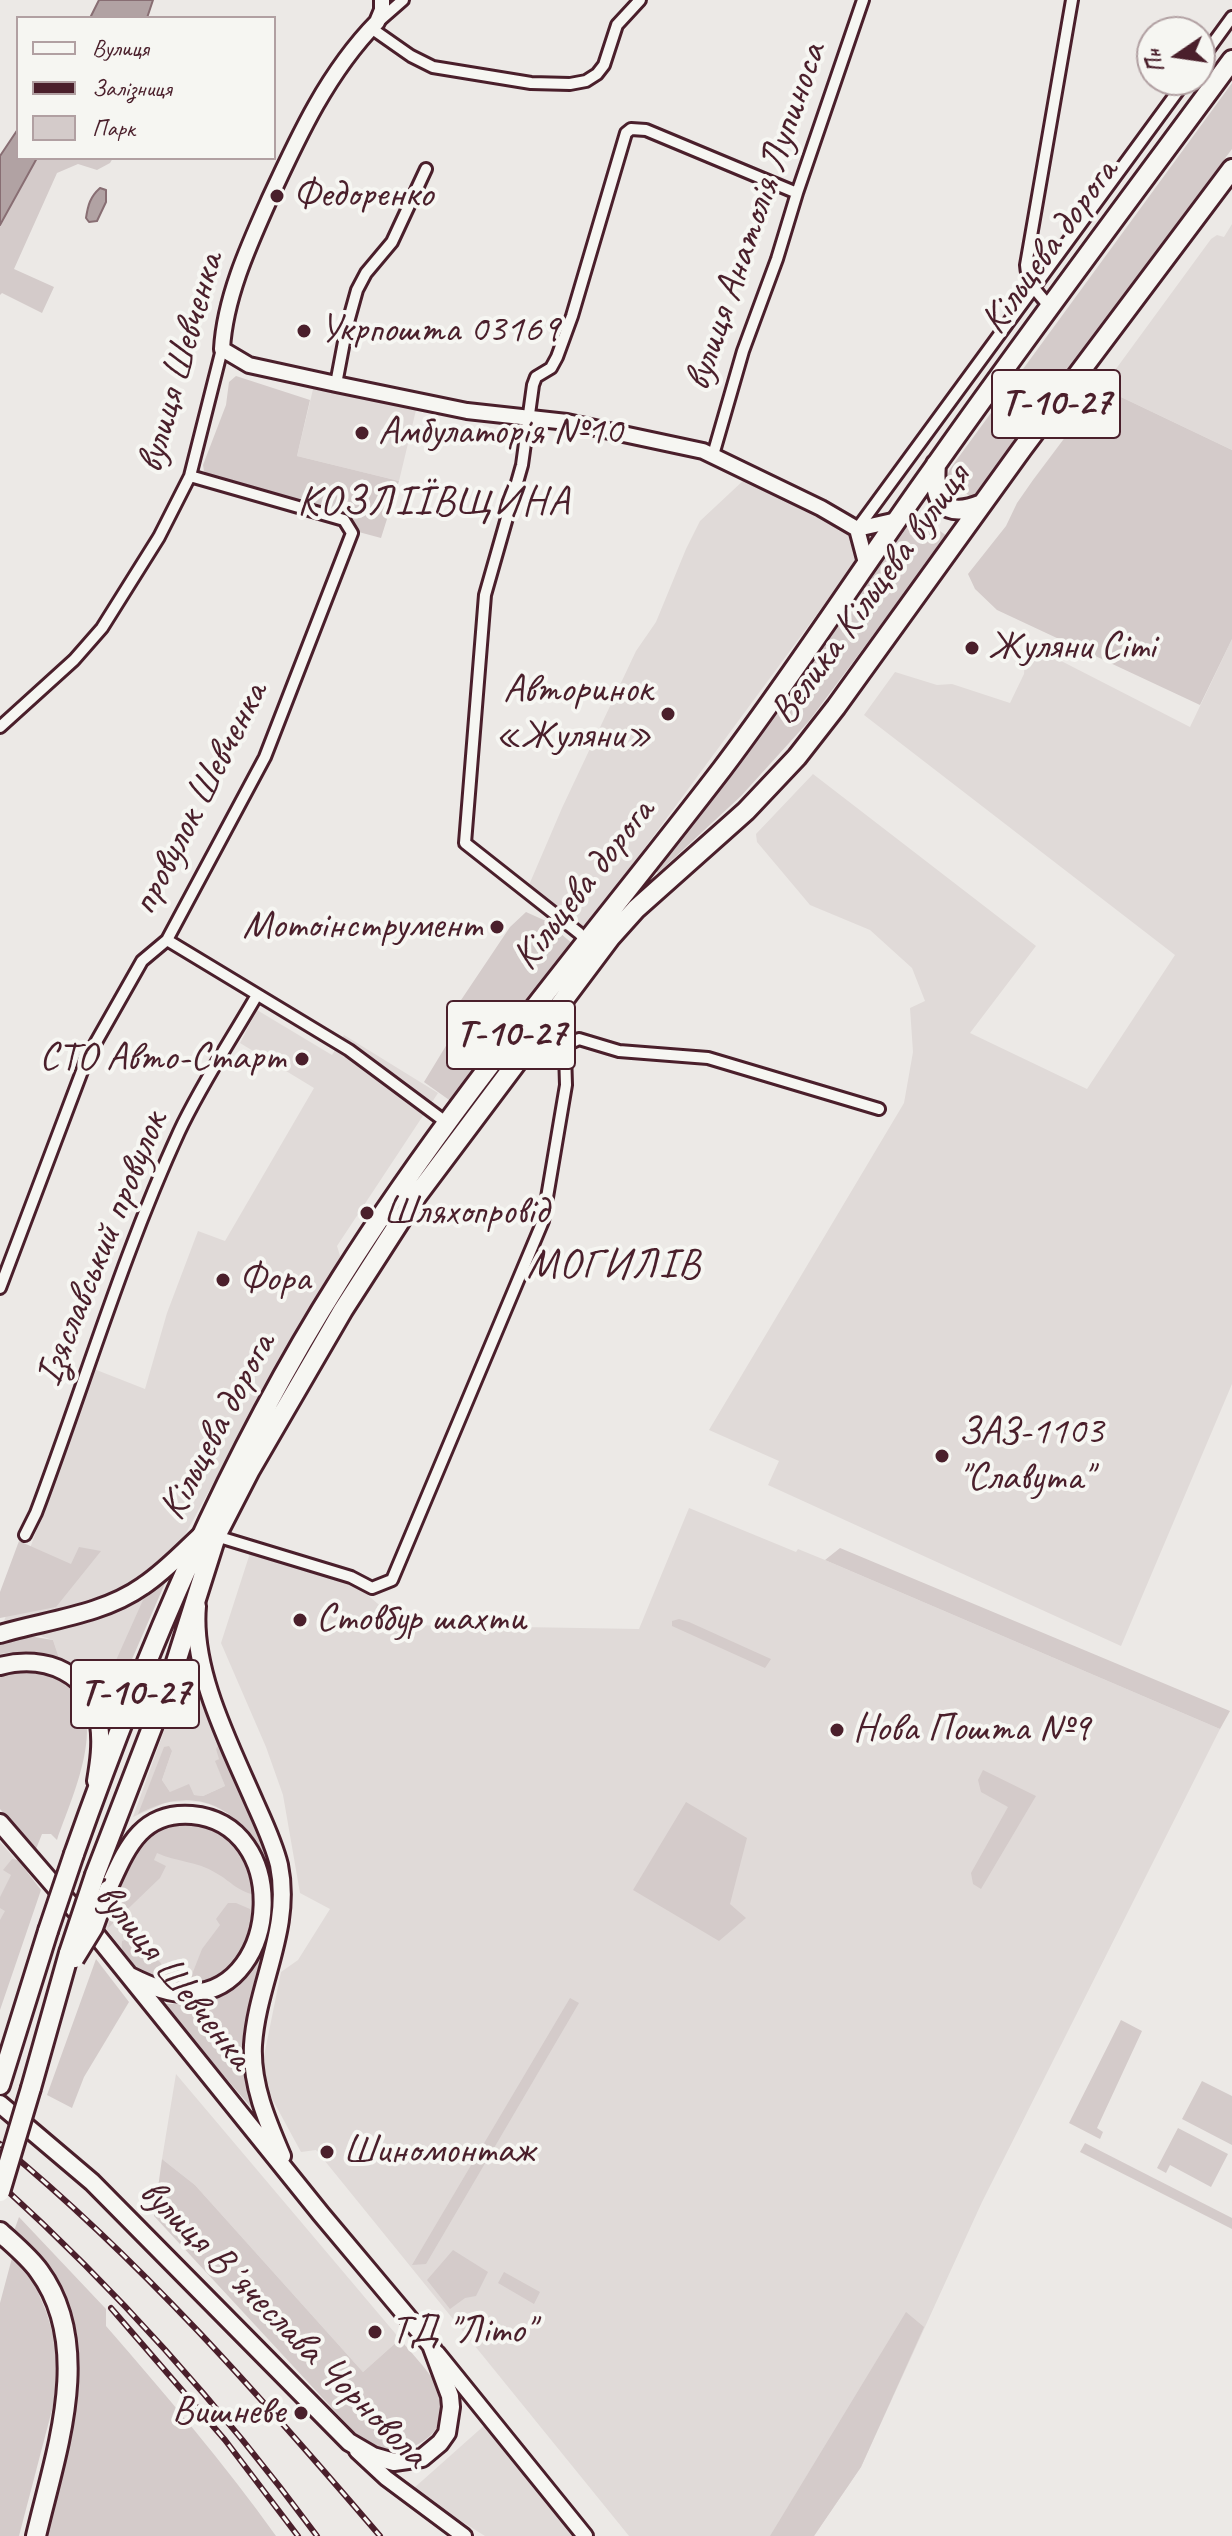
<!DOCTYPE html>
<html>
<head>
<meta charset="utf-8">
<style>
  body { margin:0 }
  #map { position:relative; width:1232px; height:2536px; overflow:hidden; background:#ece9e6; font-family:Caveat,sans-serif }
  canvas { display:block }
  .legend { position:absolute; left:16px; top:16px; width:260px; height:144px; box-sizing:border-box; background:#f6f6f2; border:2px solid #b1a0a2; margin:0; padding:10px 14px; list-style:none; font-size:24px; color:#4a1f2b }
  .legend li { display:flex; align-items:center; gap:16px; height:40px }
  .legend b { width:40px; border:2px solid #b1a0a2 }
  .north { position:absolute; left:1136px; top:16px; width:80px; height:80px; box-sizing:border-box; background:#f6f6f2; border:2px solid #b1a0a2; border-radius:50%; rotate:257deg; font-size:22px; font-weight:700; line-height:32px; text-align:center; color:#4a1f2b }
  .north::after { content:''; display:block; margin:auto; width:28px; height:36px; background:#4a1f2b; clip-path:polygon(50% 0,100% 100%,50% 72%,0 100%) }
</style>
</head>
<body>
<div id="map">
<canvas width="1232" height="2536"></canvas>
<ul class="legend">
<li><b style="height:10px;background:#f6f6f2"></b>Вулиця</li>
<li><b style="height:10px;background:#4a1f2b"></b>Залізниця</li>
<li><b style="height:22px;background:#d4cbca"></b>Парк</li>
</ul>
<div class="north">Пн</div>
</div>
<script>
const ctx = document.querySelector('canvas').getContext('2d');
ctx.lineJoin = 'round';
function paint(path, color) { ctx.fillStyle = color; ctx.fill(path, 'evenodd'); }
function trace(path, color, width, dash) { ctx.strokeStyle = color; ctx.lineWidth = width; ctx.lineCap = dash ? 'butt' : 'round'; ctx.setLineDash(dash || []); ctx.stroke(path); }
function drawText(font, color, halo, rows, align = 'center') {
  ctx.font = font + ' Caveat,sans-serif'; ctx.lineWidth = 8; ctx.setLineDash([]); ctx.textBaseline = 'middle'; ctx.strokeStyle = halo; ctx.fillStyle = color; for (const [text, x, y, turn = 0] of rows) {
    ctx.save(); ctx.translate(x, y); ctx.rotate((+turn || 0) * Math.PI / 180); ctx.textAlign = isNaN(turn) ? turn : align; if (halo) ctx.strokeText(text, 0, 0); ctx.fillText(text, 0, 0); ctx.restore();
  }
}
const built = new Path2D(`
  M1232 224V450L1102 388 1211 239 1217 235 1224 237Z
  M314 385 416 410 399 481 297 456Z
  M746 478 847 528 857 544 856 557 851 568 585 929 529 885 562 808 636 651 656 622 686 549 700 521Z
  M1232 639V1384L1121 1646 768 1485 779 1461 709 1430 904 1103 913 1052 910 1008 925 1001 912 968 870 930 810 905 757 842 756 834 813 774 1036 946 970 1033 1087 1089 1175 955 864 715 895 672 937 685 952 684 1010 703 1024 674 1025 657 1030 645 1190 727Z
  M257 1010 332 1055 344 1035 438 1093 337 1246 341 1259 278 1365 186 1533 163 1562 128 1587 106 1597 68 1610 38 1614 3 1624 94 1369 145 1389 167 1313 198 1231 225 1241 314 1088 240 1043Z
  M689 1508 796 1552 798 1549 825 1560 1220 1729 982 2202 861 2467 814 2536H629L316 2150 301 2152 269 2093 262 2066 281 1972 298 1960 330 1909 300 1893 283 1795 266 1747 221 1643 251 1550 358 1587 403 1625 639 1629Z
  M147 1591 102 1707 83 1675 59 1658 53 1640 37 1635 38 1627Z
  M194 1667 268 1853 272 1871 265 1873 251 1839 239 1823 226 1812 209 1804 194 1801 167 1802 133 1817 169 1717 188 1671ZM211 1724 270 1871H266L252 1838 226 1811 208 1803 180 1800 154 1805 139 1813 172 1751 162 1780 170 1792 203 1796 225 1786 216 1762 219 1759V1746Z
  M180 1820 231 1837 251 1869 257 1912 205 1983 130 1959 104 1926V1919L127 1855 152 1829Z
  M0 1842 28 1873 0 1931Z
  M176 2074 400 2339 363 2372 195 2185 162 2159Z
  M487 2423 577 2536H485L427 2500 414 2488Z`);
const green = new Path2D(`
  M1232 83V149L972 498 946 478 950 469Z
  M37 158H113L110 163 97 170 78 164 57 173 14 269 54 287 42 313 2 293 0 295V225Z
  M236 376 310 400 297 456 399 481 381 538 355 531 353 518 346 512 340 515 215 481 204 471 203 465 226 405 229 382Z
  M1102 388 1232 450V639L1200 705 997 610 975 589 968 574 1006 526 1017 503 1033 480Z
  M916 514 947 536 809 721 741 796 658 873 655 871 786 700Z
  M526 912 546 921 574 945 452 1102 424 1082 458 1026 449 1018 510 927Z
  M19 1541 71 1564 79 1547 101 1551 56 1607 0 1618V1592Z
  M840 1548 1230 1711 1220 1729 825 1560Z
  M169 1574 106 1719C98 1695 92 1677 74 1658L109 1676 147 1591Z
  M679 1619 689 1622 771 1659 765 1668 672 1626V1621Z
  M17 1634 53 1640 59 1658C38 1651 22 1650 0 1654V1639Z
  M10 1668C23 1669 42 1668 53 1673 118 1703 73 1793 57 1840L51 1834H42L36 1849 0 1809V1672Z
  M213 1719C238 1779 276 1844 273 1910 272 1949 255 1985 248 2023 243 2053 251 2084 256 2113L162 2004C186 2004 212 2002 232 1987 314 1925 254 1750 138 1814L164 1747 169 1746 172 1751 162 1780 170 1792 189 1784 194 1795 203 1796 225 1786 215 1761 219 1759 216 1749 218 1746 211 1724Z
  M983 1770 1036 1796 981 1889 973 1884 971 1873 1008 1807 981 1792 978 1780Z
  M686 1802 747 1838 730 1904 746 1918 719 1941 633 1890Z
  M177 1823C226 1822 247 1850 254 1895 234 1889 232 1882 216 1873 197 1861 176 1862 157 1853L154 1860 166 1866 160 1878 108 1928C120 1884 129 1838 177 1823Z
  M12 1859 18 1860 41 1890 0 2010V1920L5 1911 0 1908V1897L11 1875 3 1870Z
  M228 1903H236L250 1909 254 1918 249 1946 218 1982C205 1984 187 1990 174 1988 154 1987 118 1962 122 1941L134 1937 148 1942V1953L160 1962 166 1971 191 1977 202 1949 220 1925 216 1919Z
  M96 1959 129 2002 84 2077 72 2108 47 2095Z
  M570 1998 579 2003 426 2264 412 2265Z
  M1121 2020 1142 2031 1097 2128 1103 2132 1100 2139 1069 2123Z
  M1202 2081 1232 2096V2145L1182 2119Z
  M1178 2128 1228 2154 1211 2187 1170 2165 1166 2173 1157 2168Z
  M1085 2143 1232 2218V2229L1080 2152Z
  M162 2159 195 2185 363 2372 400 2339C414 2357 444 2384 443 2408 442 2439 404 2458 377 2448 369 2445 362 2438 356 2434L154 2216Z
  M19 2217 106 2309V2326C165 2394 224 2463 276 2536H44L79 2383 77 2333 54 2279 14 2231Z
  M453 2250 488 2272 476 2296 465 2298 450 2309 427 2280Z
  M12 2258 34 2283 46 2311 56 2344 58 2367 53 2406 19 2536H0V2303Z
  M504 2272 540 2292 534 2304 498 2283Z
  M906 2312 924 2327 861 2467 814 2536H770Z`);
const water = new Path2D(`
  M99 0H153L147 18H90Z
  M18 129V158H37L0 225V156Z
  M100 188 106 190V202L97 221 89 222 86 218C88 205 90 197 100 188Z`);
const street = new Path2D(`
  M379 21 403 0
  M371 28 411 56 433 67 531 83 570 84 586 81 597 74 604 65 617 25 640 0
  M1200 61 1232 17
  M1051 308C1039 294 1027 284 1026 265L1072 0
  M336 384 347 326 357 290 366 273 392 242 426 169
  M713 455 743 351 777 259 797 193 863 0
  M857 529 1186 80
  M0 727 74 660 102 628 159 537 190 476 222 349
  M167 940 349 1050 447 1123
  M587 942 579 933 465 843 485 595 522 465 533 385 536 377 551 368 557 357 572 316 626 133 631 129 646 130 797 193
  M560 1048 579 1039 619 1051 708 1058 879 1109
  M0 1288 87 1058 142 961 167 940 265 757 352 533 344 520 190 476
  M25 1535 36 1513C84 1386 122 1256 179 1132 201 1085 231 1040 257 995
  M216 1536 351 1577 372 1588 392 1580 543 1221 566 1085 565 1052 537 1033`);
const secondary = new Path2D(`
  M382 0V10L377 22C328 72 299 135 270 198 249 245 225 297 222 349L249 365 336 384 467 411 567 422 703 451 821 508 857 529 897 520
  M857 529 866 563
  M437 2353 585 2536
  M357 2451 386 2478 464 2536`);
const primary = new Path2D(`
  M197 1606C191 1671 230 1745 255 1803 264 1823 274 1844 279 1865 292 1929 257 1983 253 2045 251 2084 267 2121 282 2156
  M0 1634C47 1620 102 1615 143 1586 164 1572 182 1553 200 1536
  M0 1666C45 1654 93 1673 99 1724 102 1744 99 1763 96 1781
  M0 1823 89 1926 321 2214 431 2345 450 2396 451 2407 447 2433 440 2443 422 2458 394 2462 373 2456 349 2442 92 2182 0 2104
  M108 1889C126 1850 140 1811 192 1815 291 1824 281 1987 193 1993 171 1995 150 1986 130 1976`);
const highway = new Path2D(`
  M936 464C933 500 942 520 982 504
  M74 1854C145 1654 227 1458 341 1278 454 1098 593 937 722 769 796 671 862 568 933 469 1030 331 1132 196 1232 60
  M95 1875 170 1681 216 1536 250 1470 343 1310 415 1198 610 938 636 909 746 811 797 757 836 707 1022 449 1232 169
  M0 2085 48 1931
  M31 2088 69 1953
  M0 2232C13 2244 29 2257 39 2271 95 2347 55 2454 36 2536`);
const rail = new Path2D(`
  M0 2144C141 2260 261 2397 380 2536
  M0 2184C117 2290 223 2409 317 2536
  M111 2308 225 2440 298 2536`);
const primaryBridge = new Path2D(`
  M75 1959 94 1928 108 1889`);
const highwayBridge = new Path2D(`
  M48 1931 74 1854
  M69 1953 95 1875
  M0 2192 31 2088`);
const markers = [
  [277,196,8,"#4a1f2b"],
  [304,331,8,"#4a1f2b"],
  [362,433,8,"#4a1f2b"],
  [972,648,8,"#4a1f2b"],
  [668,714,8,"#4a1f2b"],
  [497,927,8,"#4a1f2b"],
  [302,1059,8,"#4a1f2b"],
  [367,1213,8,"#4a1f2b"],
  [223,1280,8,"#4a1f2b"],
  [942,1456,8,"#4a1f2b"],
  [300,1620,8,"#4a1f2b"],
  [837,1730,8,"#4a1f2b"],
  [327,2152,8,"#4a1f2b"],
  [375,2332,8,"#4a1f2b"],
  [301,2413,8,"#4a1f2b"]
];
const shields = [
  [1056,404,128],
  [511,1035,128],
  [135,1694,128]
];
const shieldNames = [
  ["Т-10-27",1056,404],
  ["Т-10-27",511,1035],
  ["Т-10-27",135,1694]
];
const poiNames = [
  ["Федоренко",293,196],
  ["Укрпошта 03169",320,331],
  ["Амбулаторія №10",378,433],
  ["Жуляни Сіті",988,648],
  ["Авторинок",652,691,"right"],
  ["«Жуляни»",652,737,"right"],
  ["Мотоінструмент",481,927,"right"],
  ["СТО Авто-Старт",286,1059,"right"],
  ["Шляхопровід",383,1213],
  ["Фора",239,1280],
  ["ЗАЗ-1103",958,1433],
  ["\"Славута\"",958,1479],
  ["Стовбур шахти",316,1620],
  ["Нова Пошта №9",853,1730],
  ["Шиномонтаж",343,2152],
  ["ТД \"Літо\"",391,2332],
  ["Вишневе",285,2413,"right"]
];
const streetNames = [
  ["вулиця Анатолія Лупиноса",756,217,-71],
  ["Кільцева дорога",1050,247,-54],
  ["вулиця Шевченка",181,363,-74],
  ["Велика Кільцева вулиця",871,595,-54],
  ["провулок Шевченка",200,799,-63],
  ["Кільцева дорога",584,885,-52],
  ["Ізяславський провулок",102,1249,-68],
  ["Кільцева дорога",218,1427,-62],
  ["вулиця Шевченка",173,1977,51],
  ["вулиця Вʼячеслава Чорновола",283,2324,45]
];
const neighbourhoodNames = [
  ["КОЗЛІЇВЩИНА",434,503],
  ["МОГИЛІВ",614,1266]
];
paint(built, '#e0dad8');
paint(green, '#d4cbca');
paint(water, '#b1a2a3');
trace(water, '#886e73', 2);
trace(street, '#4a1f2b', 16);
trace(secondary, '#4a1f2b', 20);
trace(primary, '#4a1f2b', 22);
trace(highway, '#4a1f2b', 24);
trace(street, '#f6f6f2', 10);
trace(secondary, '#f6f6f2', 14);
trace(primary, '#f6f6f2', 16);
trace(highway, '#f6f6f2', 18);
trace(rail, '#4a1f2b', 6);
trace(rail, '#f6f6f2', 3, [9]);
trace(primaryBridge, '#4a1f2b', 22, []);
trace(highwayBridge, '#4a1f2b', 24, []);
trace(primaryBridge, '#f6f6f2', 16);
trace(highwayBridge, '#f6f6f2', 18);
for (const [x, y, r, color] of markers) { const dot = new Path2D(); dot.arc(x, y, r, 0, 2 * Math.PI); ctx.fillStyle = color; ctx.fill(dot); trace(dot, '#f6f6f2', 3); }
for (const [x, y, w] of shields) { const box = new Path2D(); box.roundRect(x - w / 2, y - 34, w, 68, 6); ctx.fillStyle = '#f6f6f2'; ctx.fill(box); trace(box, '#4a1f2b', 2); }
drawText('bold 38px', '#4a1f2b', null, shieldNames);
drawText('40px', '#4a1f2b', '#f6f6f2', poiNames, 'left');
drawText('40px', '#4a1f2b', '#f6f6f2', streetNames);
ctx.letterSpacing = '2px';
drawText('42px', '#4a1f2b', '#f6f6f2', neighbourhoodNames);
ctx.letterSpacing = '0px';
</script>
</body>
</html>
